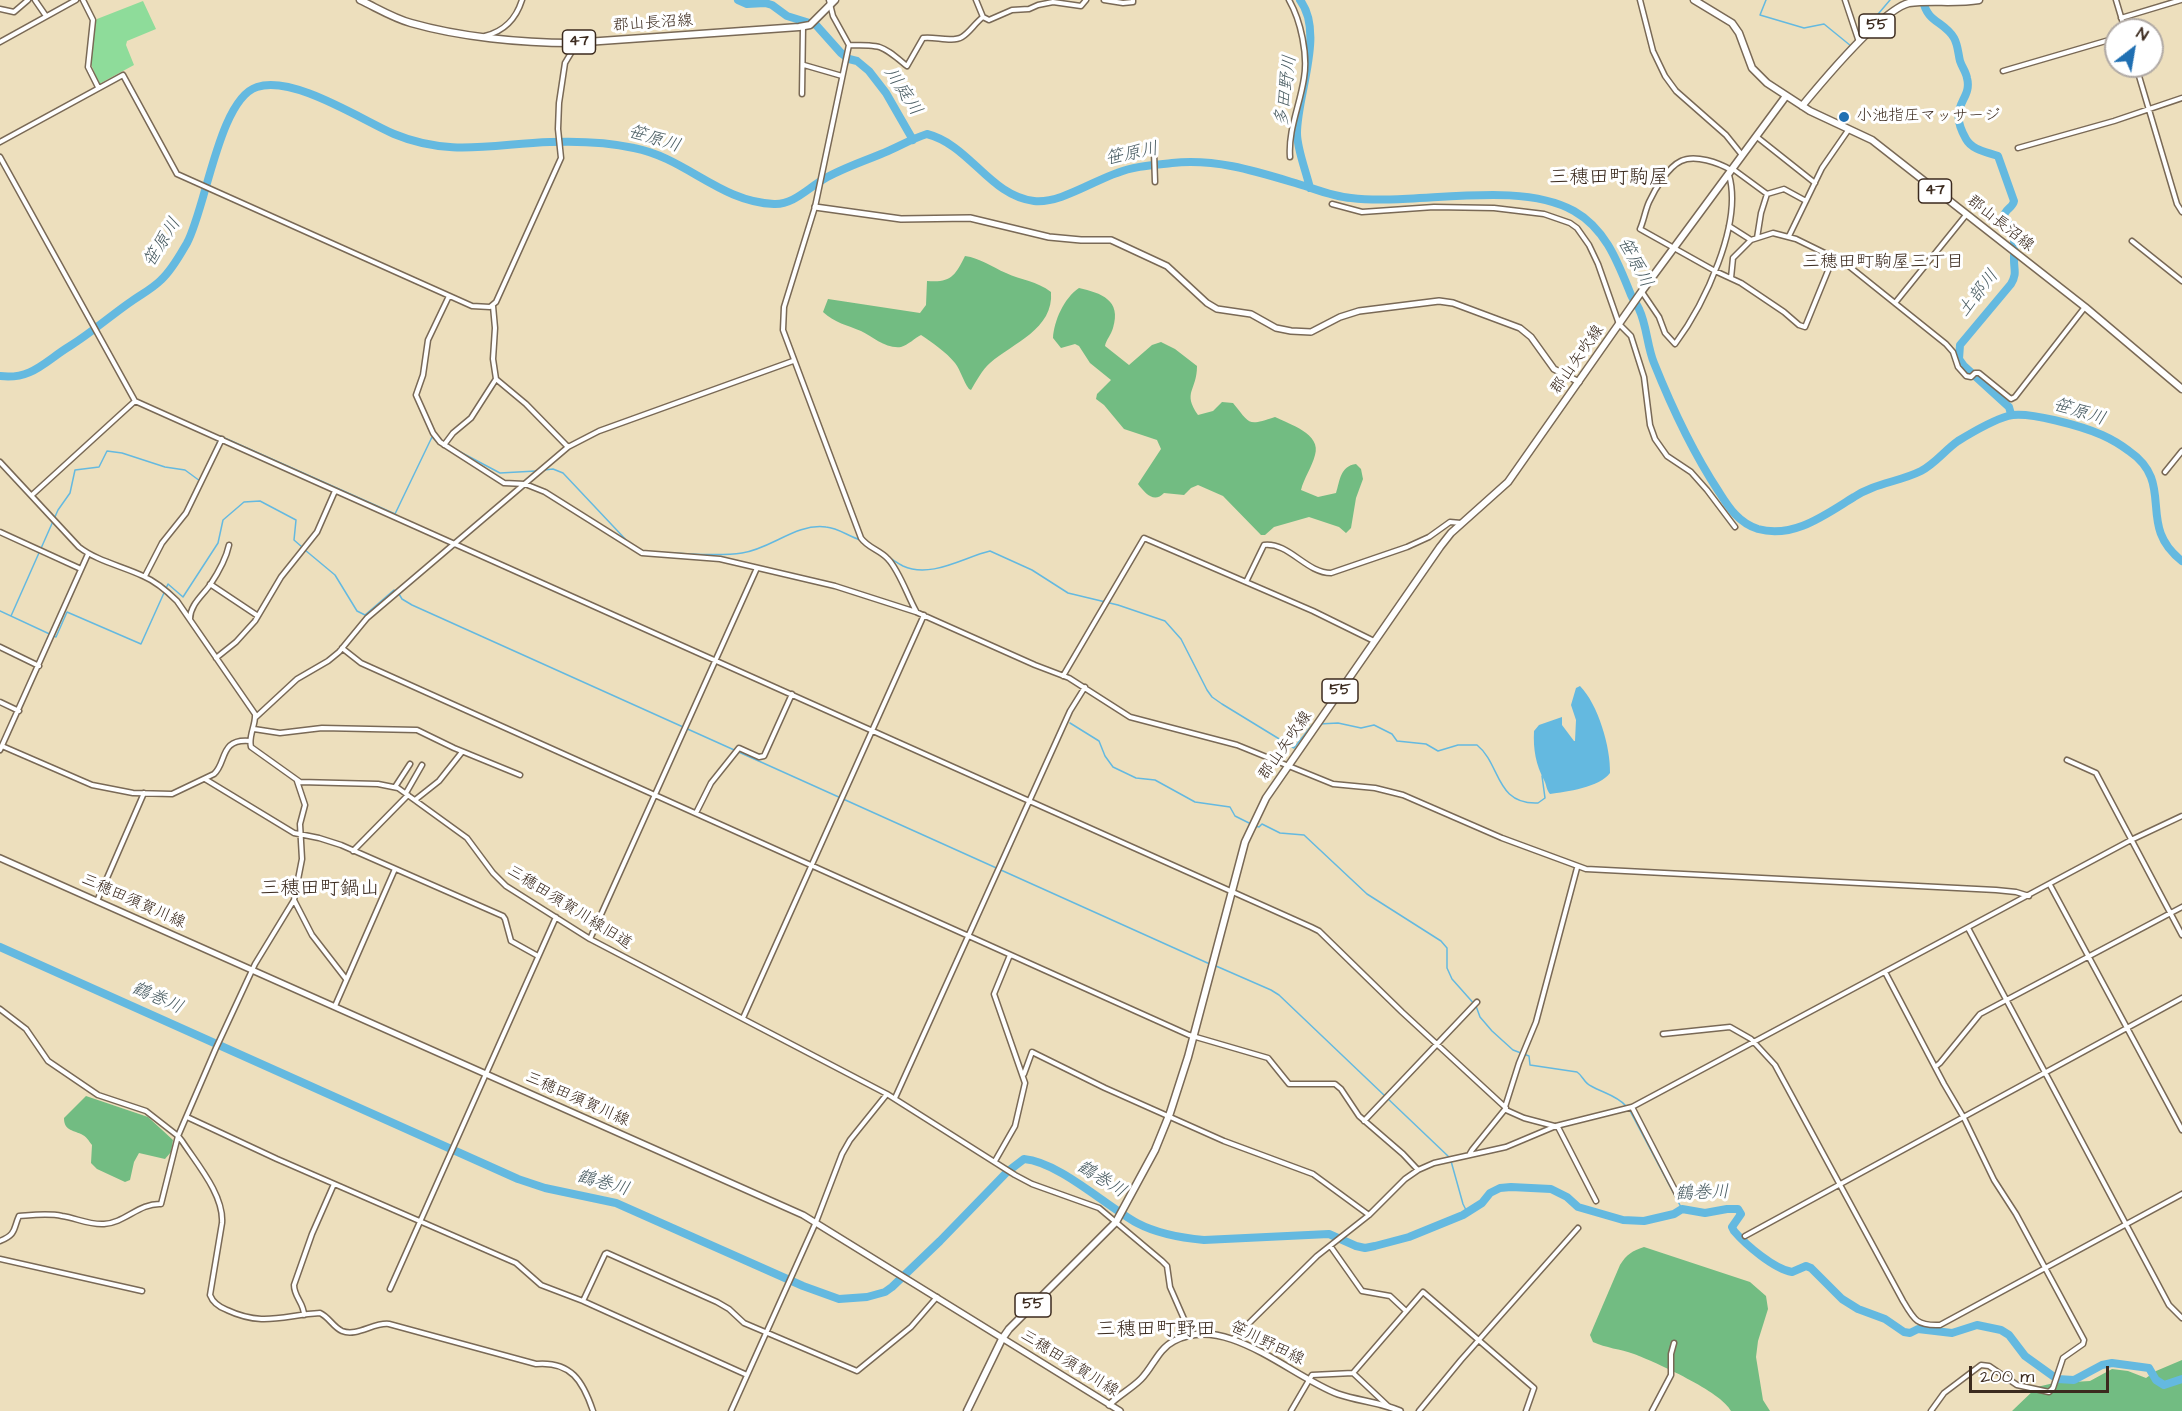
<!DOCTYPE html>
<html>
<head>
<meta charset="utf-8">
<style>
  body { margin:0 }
  #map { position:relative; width:2182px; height:1411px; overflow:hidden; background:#eddfbd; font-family:"Architects Daughter",sans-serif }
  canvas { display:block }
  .north { position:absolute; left:2104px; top:18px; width:60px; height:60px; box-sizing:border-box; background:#fff; border:2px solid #b1aaa5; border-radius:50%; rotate:31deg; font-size:16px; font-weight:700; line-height:24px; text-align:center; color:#3b2a1e }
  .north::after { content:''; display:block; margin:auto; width:21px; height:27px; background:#1f6fb2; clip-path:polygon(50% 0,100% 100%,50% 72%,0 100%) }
  .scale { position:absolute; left:1969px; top:1366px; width:140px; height:27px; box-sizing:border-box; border:3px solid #3b2a1e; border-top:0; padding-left:8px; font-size:18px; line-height:21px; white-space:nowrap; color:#3b2a1e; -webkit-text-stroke:4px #fff; paint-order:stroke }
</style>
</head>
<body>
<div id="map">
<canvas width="2182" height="1411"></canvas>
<div class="north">N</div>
<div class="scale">200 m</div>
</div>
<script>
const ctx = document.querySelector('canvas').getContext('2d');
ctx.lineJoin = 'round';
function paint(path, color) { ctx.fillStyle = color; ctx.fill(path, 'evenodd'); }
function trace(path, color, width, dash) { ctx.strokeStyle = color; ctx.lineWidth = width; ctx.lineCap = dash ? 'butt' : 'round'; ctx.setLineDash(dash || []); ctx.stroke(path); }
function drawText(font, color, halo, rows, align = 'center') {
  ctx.font = font + ' "Architects Daughter","Klee One",sans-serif'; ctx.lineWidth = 6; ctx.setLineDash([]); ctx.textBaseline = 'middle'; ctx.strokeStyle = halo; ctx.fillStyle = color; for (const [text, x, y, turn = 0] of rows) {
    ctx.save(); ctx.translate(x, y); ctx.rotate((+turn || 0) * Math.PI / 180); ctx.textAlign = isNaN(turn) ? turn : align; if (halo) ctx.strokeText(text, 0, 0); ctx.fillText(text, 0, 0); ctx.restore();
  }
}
const green = new Path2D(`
  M143 1 156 29 127 41 126 45 134 65 99 84 91 64 95 22 97 19Z`);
const forest = new Path2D(`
  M965 256C980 258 992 267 1006 273 1021 280 1037 281 1051 292 1054 329 1013 343 990 363 982 370 977 380 971 390L969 389C963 381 961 371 955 363 946 352 933 343 921 335 915 338 908 345 901 347 886 349 873 337 861 331 847 325 835 323 823 312L828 299 920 313 926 305 927 281C951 283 955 276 965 256Z
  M1079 288C1101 293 1122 300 1113 328 1111 335 1106 340 1105 346L1129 365 1152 345 1161 342 1175 349 1197 366C1197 391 1182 392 1198 415L1213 411 1222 402 1233 403C1251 425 1247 426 1275 417 1289 424 1322 434 1315 455 1312 467 1304 478 1301 490L1318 497 1336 493C1340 481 1340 466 1356 464L1361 469 1363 479 1356 498 1351 528 1346 533 1339 527 1309 517 1274 527 1265 535H1261L1223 496 1198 485 1191 488 1184 495 1164 493C1154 504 1145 493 1138 484L1161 449 1157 440 1124 429 1104 405 1096 399 1097 394 1111 380 1090 363 1079 346 1075 344 1061 348 1053 338C1054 321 1064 298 1079 288Z
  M86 1096 148 1117 173 1140 171 1152 165 1159 139 1153 134 1162 130 1180 125 1182 97 1169 91 1163 92 1145C89 1141 86 1136 81 1134 72 1130 64 1130 64 1118Z
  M1644 1247 1750 1282 1766 1296 1768 1309 1758 1341 1756 1357 1763 1400 1770 1411H1731C1722 1392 1655 1362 1634 1354 1620 1349 1606 1348 1593 1342L1590 1335 1620 1265C1627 1254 1632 1251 1644 1247Z
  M2182 1360V1411H2012L2037 1387 2054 1383 2090 1381 2112 1369 2128 1371 2146 1378 2156 1371Z`);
const water = new Path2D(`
  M1580 686C1598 704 1611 748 1610 773 1600 787 1566 792 1550 794 1546 789 1547 786 1544 780 1536 765 1533 749 1534 731L1539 725 1562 717V725L1574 741H1575L1576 720 1571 705 1576 688Z`);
const stream = new Path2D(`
  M1766 0 1760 15 1804 28 1824 24 1851 46 1890 0
  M220 436 395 514 432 437 442 446
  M447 445 500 473 536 471
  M544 470 553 469 563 473 628 542
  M203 475 218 441
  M868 543C880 550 891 560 903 566 931 579 964 557 990 551L1032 570 1068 593 1118 605 1165 621 1181 639 1207 690 1212 697 1222 704 1294 748 1312 725H1314
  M305 550 335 575 357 611 365 615 394 590 395 591
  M640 550 649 552
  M663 553C690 553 716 557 742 553 771 549 796 523 826 527 839 528 849 537 861 540
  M399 594 402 599 412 605 1212 965
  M0 611 56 637 67 612 141 644 168 584 183 597 218 543 223 520 244 502 260 501 296 520 294 540 302 547
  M11 616 58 510 70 493 75 470 99 467 107 451 122 453 165 467 185 470 200 481
  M1070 723 1099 741 1105 756 1113 767 1136 778 1155 780 1195 802 1230 807 1235 816 1251 824
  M1319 724 1338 723 1361 728 1374 725 1392 734 1397 741 1426 744 1438 751 1458 745H1477C1501 764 1495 805 1538 803L1545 798 1542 776
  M1255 826 1259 827 1262 824 1280 833 1304 835 1367 894 1441 941 1447 948V968L1452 979 1476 1006 1480 1017 1492 1031 1513 1050 1529 1056 1530 1065 1577 1072C1583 1076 1584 1083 1591 1086 1603 1093 1616 1095 1626 1106
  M1216 966 1271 990 1279 995 1449 1157
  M1629 1109 1682 1209
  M1451 1161 1463 1204 1467 1212`);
const river = new Path2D(`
  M738 0 747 4 765 3 772 5 787 16 816 25 841 53 849 59 857 61 869 71 886 93 913 140
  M1300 0C1325 33 1297 95 1297 133 1297 149 1306 171 1310 188
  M1923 0C1927 23 1944 21 1954 38 1958 45 1958 53 1960 61 1962 67 1966 72 1967 78 1973 101 1946 104 1966 139 1972 150 1987 152 1998 156L2014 201C2013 208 2004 209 2004 217 2017 233 2014 241 2014 260 2014 270 2017 274 2011 284L1960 345 1959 359 1964 366 2009 407 2011 414
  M0 376C32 380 45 361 70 346 91 333 109 317 129 303 140 295 152 289 161 280 172 270 180 255 187 243 206 208 219 99 257 87 293 75 360 119 394 134 449 157 493 144 550 142 577 141 607 142 634 148 686 158 720 202 774 204 793 205 808 188 824 179 841 169 862 162 881 154 896 148 911 139 927 134 970 145 990 196 1034 201 1059 204 1093 181 1117 173 1134 166 1154 165 1172 163 1219 158 1261 173 1305 186 1320 191 1336 197 1351 198 1416 206 1517 179 1574 211 1606 229 1618 263 1631 295 1633 300 1637 304 1639 309 1647 326 1647 346 1654 363 1672 408 1692 451 1719 492 1729 508 1739 523 1758 529 1794 539 1826 514 1854 497 1875 483 1899 482 1921 471 1936 463 1945 450 1958 441 1971 433 1994 420 2008 416 2026 410 2084 427 2102 435 2111 439 2121 445 2129 451 2177 484 2135 525 2182 561
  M0 947 518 1179 545 1188 616 1203 803 1286 839 1299 867 1297 885 1292 892 1287 940 1241 1007 1172 1024 1159C1059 1162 1106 1206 1137 1223 1156 1233 1182 1238 1204 1240L1329 1234 1356 1246 1365 1248 1375 1246 1409 1237 1463 1215 1482 1203 1490 1193 1500 1188 1511 1187 1551 1189 1567 1197 1578 1207 1623 1220 1644 1221 1674 1214 1682 1209 1705 1213 1727 1209H1738L1741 1214 1732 1227 1734 1231C1746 1245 1774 1269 1792 1272L1806 1266 1811 1268 1842 1299 1858 1309 1885 1319 1904 1332 1910 1333 1918 1329 1952 1333 1977 1325 2001 1330 2009 1335 2025 1356 2057 1379 2074 1380 2102 1365 2112 1363 2149 1368 2156 1380 2164 1385 2182 1379`);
const street = new Path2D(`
  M35 0 46 16
  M83 0 93 20 88 67 98 87
  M829 0 833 16 849 45 815 207 784 307 783 330 861 538C868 548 880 550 888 559 899 570 908 597 916 611
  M976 0 983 17
  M1104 0 1123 3 1133 2V0
  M1289 0C1301 21 1308 55 1304 78 1300 105 1288 130 1290 157
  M1640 0 1653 51 1665 76 1676 91 1726 135 1742 155
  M1845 0 1859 42
  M2116 0 2125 30
  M0 9 14 12 28 0
  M2121 18 2181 0
  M485 36C505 31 516 19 522 0
  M0 42 76 0
  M849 45C883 45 881 45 907 66L923 38C934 36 952 43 962 37 970 32 975 23 983 17L989 20 1012 10 1029 9 1038 5 1053 2 1081 6 1086 0
  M804 65 842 76
  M2136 66 2177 204 2182 212
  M2003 71 2116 38
  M802 94 803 27
  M1757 137 1815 183
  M0 142 123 75 177 174 472 306 490 307 496 302 561 158 558 129 559 103 565 63 574 48 572 43
  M2018 148 2114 121 2182 98
  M1154 152 1155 182
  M0 157 135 401 1311 927 1319 931 1402 1012 1506 1108 1472 1150 1469 1155
  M1733 169 1767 194 1761 213 1757 238
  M1731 170C1719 163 1695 154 1681 161 1668 167 1655 189 1649 202 1645 211 1644 220 1640 229L1715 271 1741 283 1784 312 1799 325 1805 327 1834 256
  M1767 194 1784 189 1806 201
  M1332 204 1362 212 1434 207 1494 208 1544 214 1570 223 1577 228 1589 245 1598 264 1619 324 1631 336 1644 377 1650 425 1655 439 1667 456 1691 472 1707 490 1735 527
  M1729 226 1751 240
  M1789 236 1822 168 1849 129
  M2132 241 2182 281
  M1731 278 1733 258 1751 240 1773 233 1796 239 1845 263 1946 344 1953 352 1958 367 1966 376 1971 377 1975 373H1979L2011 399 2015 397 2085 307
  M1642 292 1659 317 1665 333 1675 344C1704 305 1743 224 1729 175
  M449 296 428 340 423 375 416 395 433 433 440 442 504 483 525 484 545 492 642 553 720 559 835 586 916 612 1035 665 1069 678 1130 717 1237 745 1333 784 1375 788 1403 795 1502 838 1586 869 1996 890 2016 892 2029 896
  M1895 303 1966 215
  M493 306 495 328 493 359 496 379
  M444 445 453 433 471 418 496 379 526 404 568 447
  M0 462 79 547C97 561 122 566 143 576 157 582 167 591 177 601L255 714C256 725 248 736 251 747L300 782 378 784 398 788 467 838 493 873 506 886 590 939 887 1094 1015 1175 1032 1184 1099 1208 1162 1261 1167 1266 1170 1287 1191 1335
  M2165 472 2182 451
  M32 495 135 401
  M0 532 81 569
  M145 576 162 543 186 513 222 439
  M1246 582 1264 545C1289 542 1306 573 1331 573L1407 547 1429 537 1450 522 1461 523
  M210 584 258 616
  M190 619C190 605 202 596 210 585 218 573 226 559 229 545
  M0 647 39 666
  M342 648 361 663 1189 1035 1268 1058 1289 1084H1335L1341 1089 1359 1116 1403 1154 1418 1170
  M216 658 236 642 255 621 281 577 317 532 335 491
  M1063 676 1144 538 1313 611 1374 641
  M0 702 19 711
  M256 717 297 679 328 661 339 652 367 618 568 447 599 431 793 361
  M254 729 280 733 322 728 417 730 454 748 520 775
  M2 746 92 785 133 793 172 794 214 774C227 763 219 738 250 741
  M0 750 88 554
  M2067 760 2096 773 2182 935
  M205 779 294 833 319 838 341 845 503 916 505 919 511 941 538 956
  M395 787 410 764
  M406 793 422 765
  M415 800 439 781 462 752
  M696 813 711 783 739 748 759 757 764 756 792 694
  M353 851 408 795
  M2050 885 2182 1130
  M294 900 312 935 346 979
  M97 901 144 793
  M1968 928 2169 1305 2182 1318
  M590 939 757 568
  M1885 972 1944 1084 1964 1118 1994 1180 2016 1214 2084 1340 2083 1344 2063 1358 2053 1388 2049 1392 2017 1385 1989 1366 1981 1365 1944 1393 1931 1411
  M335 1006 395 869
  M0 1009 26 1029 48 1061 98 1095 146 1111 178 1136 182 1141C197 1164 224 1195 222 1223L210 1295C213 1303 219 1307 227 1310 263 1327 284 1315 320 1313 329 1317 333 1327 342 1331 357 1337 374 1322 389 1324L536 1364C571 1361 583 1381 593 1411
  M743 1018 924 615
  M1663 1034 1730 1027 1751 1039 1775 1065 1903 1301C1914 1320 1917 1326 1940 1325L2182 1194
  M1935 1067 1940 1063 1980 1014 2182 907
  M1024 1074 1032 1052 1105 1088 1224 1141 1313 1174 1369 1215
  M895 1098 1070 711 1085 687
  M1505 1107 1519 1063 1536 1022 1577 868
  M1632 1107 1677 1194
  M1506 1110 1524 1118 1558 1127 1596 1201
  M187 1117 277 1159 516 1263 541 1285 583 1301 747 1375
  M1364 1121 1477 1002
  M995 1161 1015 1126 1025 1083 994 994 1010 955
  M1745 1236 2182 998
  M0 1241C17 1234 13 1229 19 1216 33 1215 48 1213 62 1216 76 1218 89 1225 104 1224 125 1223 139 1203 161 1204L178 1136 216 1048 255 964 294 900 302 859 300 824 305 805 297 781
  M1331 1247 1362 1291 1390 1296 1406 1311
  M0 1259 142 1291
  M390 1289 556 917
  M583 1301 605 1254 607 1253 717 1302 729 1309 744 1323 857 1371 911 1327 937 1297
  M304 1315C304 1303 294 1297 294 1285L312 1234 334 1184
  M1233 1339 1317 1256 1369 1215 1405 1179 1418 1170 1434 1163 1506 1147 1556 1126 1632 1107 2131 840 2182 816
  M1353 1373 1423 1292 1534 1388 1526 1411
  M731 1411 816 1222 842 1154 850 1140 887 1094
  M1291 1411 1312 1375 1353 1373 1388 1406
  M1419 1411 1461 1360 1578 1228
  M1652 1411 1671 1375V1354L1674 1343`);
const secondary = new Path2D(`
  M815 207 901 219 970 218 1049 237 1081 240H1111L1167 266 1207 303 1217 309 1251 314 1276 328 1291 331 1311 332 1340 317 1359 311 1439 301 1453 303 1520 328 1531 337 1554 369 1579 382
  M0 858 803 1215 1120 1411
  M1109 1405C1119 1395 1131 1389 1141 1379 1153 1367 1158 1349 1174 1341 1226 1313 1290 1376 1338 1394 1358 1401 1380 1402 1400 1411`);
const primary = new Path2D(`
  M360 0C377 8 393 18 411 23 460 37 521 43 572 43L799 27 810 25 835 0
  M1694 0 1732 23 1739 33 1752 68 1767 83 1810 111 1872 140 2085 307 2182 389
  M1802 106C1821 83 1882 10 1909 3 1932 0 1956 4 1979 0
  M967 1411 1002 1339 1009 1329 1116 1222 1155 1150 1170 1113 1188 1057 1245 842 1266 798 1440 547 1451 533 1508 482 1642 291 1786 96`);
const markers = [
  [1844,117,6,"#1f6fb2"]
];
const shields = [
  [1877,26,36],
  [579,42,33],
  [1935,191,33],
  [1340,691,36],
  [1033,1305,36]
];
const shieldNames = [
  ["55",1877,26],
  ["47",579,42],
  ["47",1935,191],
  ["55",1340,691],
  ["55",1033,1305]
];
const streetNames = [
  ["郡山長沼線",653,24,-4],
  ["郡山長沼線",2000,224,38],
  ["郡山矢吹線",1578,360,-55],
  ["郡山矢吹線",1286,746,-55],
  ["三穂田須賀川線",133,902,24],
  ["三穂田須賀川線旧道",569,908,32],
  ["三穂田須賀川線",577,1100,24],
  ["笹川野田線",1267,1344,26],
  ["三穂田須賀川線",1069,1364,32]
];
const poiNames = [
  ["小池指圧マッサージ",1856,117]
];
const waterNames = [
  ["多田野川",1287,91,-83],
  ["川庭川",902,92,57],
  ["笹原川",654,140,17],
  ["笹原川",1132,155,-12],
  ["笹原川",163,243,-58],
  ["笹原川",1634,263,62],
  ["土部川",1979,294,-52],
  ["笹原川",2079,413,17],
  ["鶴巻川",157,999,24],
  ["鶴巻川",1101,1180,32],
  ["鶴巻川",603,1184,16],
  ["鶴巻川",1702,1194,-2]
];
const neighbourhoodNames = [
  ["三穂田町駒屋三丁目",1883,263]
];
const quarterNames = [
  ["三穂田町駒屋",1609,179],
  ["三穂田町鍋山",320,890],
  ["三穂田町野田",1156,1331]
];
paint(green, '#8edc9a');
paint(forest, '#72bc82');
paint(water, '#64b9e0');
trace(stream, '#64b9e0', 1.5);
trace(river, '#64b9e0', 8);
trace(street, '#796956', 7);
trace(secondary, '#796956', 8);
trace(primary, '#796956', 9);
trace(street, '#fff', 4);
trace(secondary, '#fff', 5);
trace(primary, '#fff', 6);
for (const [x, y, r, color] of markers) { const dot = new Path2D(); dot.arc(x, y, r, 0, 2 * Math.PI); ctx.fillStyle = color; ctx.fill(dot); trace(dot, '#fff', 2); }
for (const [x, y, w] of shields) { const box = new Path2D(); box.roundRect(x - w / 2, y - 12, w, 24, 4.5); ctx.fillStyle = '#fff'; ctx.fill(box); trace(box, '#3b2a1e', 1.5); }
drawText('bold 15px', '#3b2a1e', null, shieldNames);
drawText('16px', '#3b2a1e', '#fff', streetNames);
drawText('16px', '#3b2a1e', '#fff', poiNames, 'left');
drawText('italic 18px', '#495c62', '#fff', waterNames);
drawText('18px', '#3b2a1e', '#fff', neighbourhoodNames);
drawText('20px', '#3b2a1e', '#fff', quarterNames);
</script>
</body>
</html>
